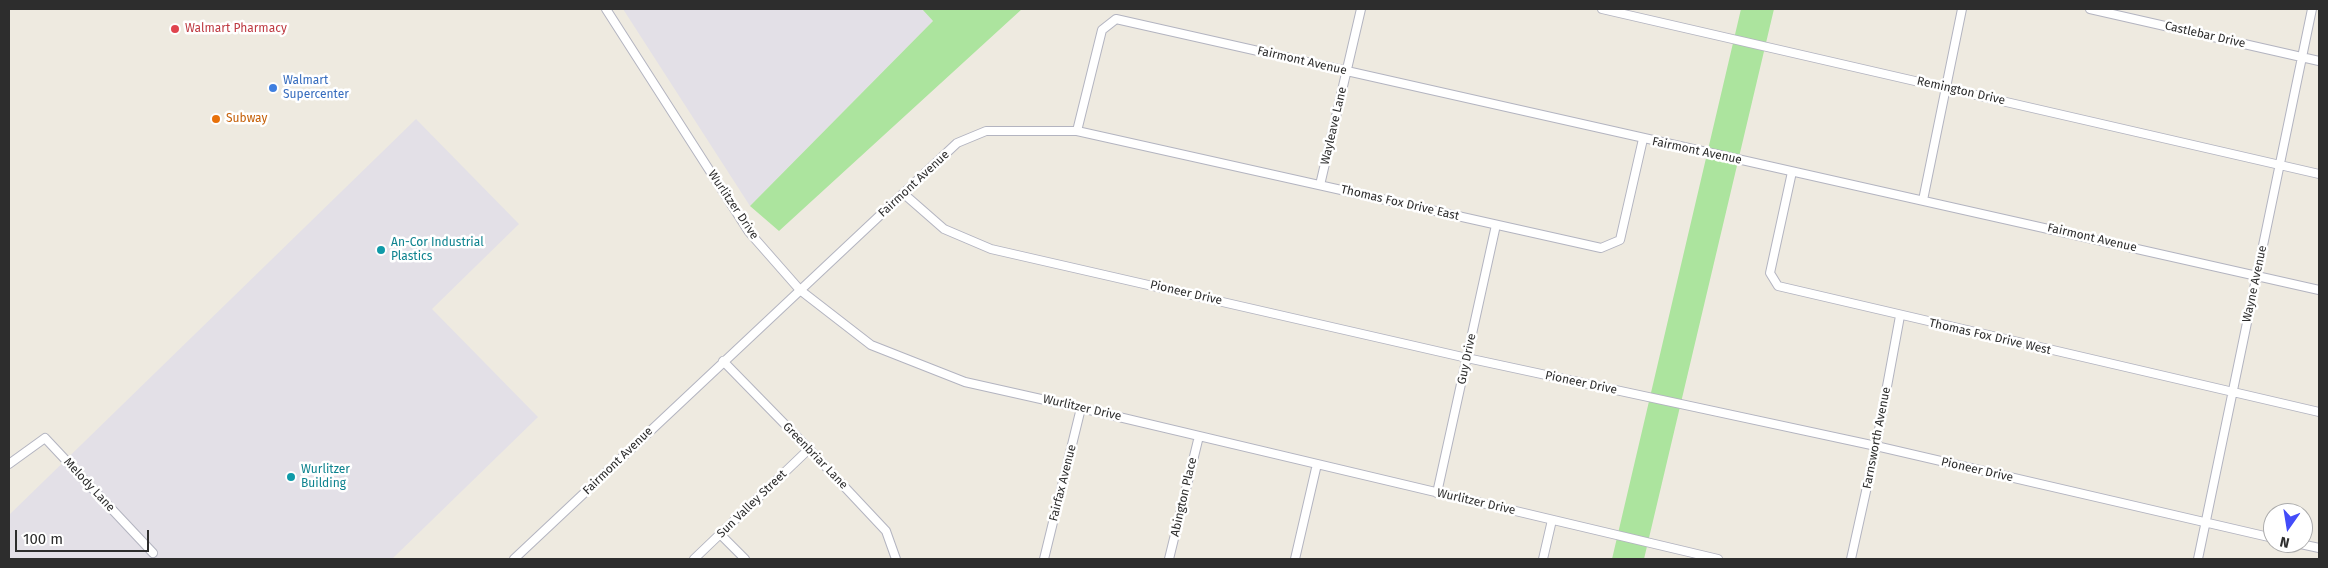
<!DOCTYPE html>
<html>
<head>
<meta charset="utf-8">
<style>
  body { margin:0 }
  #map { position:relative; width:2328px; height:568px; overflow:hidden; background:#eeeae0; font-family:"Fira Sans",sans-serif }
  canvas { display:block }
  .frame { position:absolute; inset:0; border:10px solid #2d2d2d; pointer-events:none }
  .north { position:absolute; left:2263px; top:503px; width:50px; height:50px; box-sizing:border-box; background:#fff; border:1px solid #ababab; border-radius:50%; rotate:193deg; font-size:14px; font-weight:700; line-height:20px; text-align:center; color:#2d2d2d }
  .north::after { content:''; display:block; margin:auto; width:18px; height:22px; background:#434cf9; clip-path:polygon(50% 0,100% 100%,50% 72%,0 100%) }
  .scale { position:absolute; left:15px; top:530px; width:134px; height:22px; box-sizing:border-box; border:2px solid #2d2d2d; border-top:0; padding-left:6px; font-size:15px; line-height:18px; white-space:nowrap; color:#2d2d2d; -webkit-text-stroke:4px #fff; paint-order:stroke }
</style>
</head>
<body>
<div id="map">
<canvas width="2328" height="568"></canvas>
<div class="frame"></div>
<div class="north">N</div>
<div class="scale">100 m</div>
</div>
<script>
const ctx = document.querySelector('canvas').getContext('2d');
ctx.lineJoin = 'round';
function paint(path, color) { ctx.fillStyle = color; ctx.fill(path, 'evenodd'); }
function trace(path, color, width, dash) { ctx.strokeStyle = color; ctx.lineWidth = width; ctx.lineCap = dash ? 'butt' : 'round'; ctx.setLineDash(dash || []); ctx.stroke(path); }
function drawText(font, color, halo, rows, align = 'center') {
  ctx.font = font + ' "Fira Sans",sans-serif'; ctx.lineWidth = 5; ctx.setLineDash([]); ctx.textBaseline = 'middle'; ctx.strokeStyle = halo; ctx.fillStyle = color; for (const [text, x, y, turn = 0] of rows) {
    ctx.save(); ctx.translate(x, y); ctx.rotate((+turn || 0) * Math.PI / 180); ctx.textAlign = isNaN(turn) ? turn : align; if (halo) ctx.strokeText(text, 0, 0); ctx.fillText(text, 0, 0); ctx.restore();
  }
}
const industrial = new Path2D(`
  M623 9H922L933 21 750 206Z
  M416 119 519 224 432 309 538 417 392 559H9V515Z`);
const green = new Path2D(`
  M922 9H1022L779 231 750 206 933 21Z
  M1741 9H1774L1644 559H1612Z`);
const street = new Path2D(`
  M606 9 749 232 800 290 871 345 965 382 1081 408 1718 559
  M1602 9 2319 174
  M2090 9 2319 61
  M1077 131 1102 30 1116 19 2319 290
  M1792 172 1770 273 1778 286 2319 412
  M1320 185 1361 9
  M904 194 944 229 991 249 1467 358 1876 446 2273 538
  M1923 200 1962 9
  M723 361 809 449 886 531 896 559
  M9 464 45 438 153 553
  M1437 493 1496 225
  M721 535 745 559
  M2296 543 2319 548
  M514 559 957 143 986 131H1077L1601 248 1620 240 1643 139
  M694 559 809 449
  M1044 559 1081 408
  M1169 559 1199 436
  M1295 559 1317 464
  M1543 559 1552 520
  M1851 559 1876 446 1900 316
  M2198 559 2312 9`);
const markers = [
  [175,29,5,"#e0444e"],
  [273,88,5,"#3f7fe0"],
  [216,119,5,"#e8710a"],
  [381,250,5,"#0f9aa8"],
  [291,477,5,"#0f9aa8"]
];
const healthNames = [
  ["Walmart Pharmacy",185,29]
];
const streetNames = [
  ["Castlebar Drive",2205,35,13],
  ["Fairmont Avenue",1302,61,13],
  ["Remington Drive",1961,91,13],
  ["Wayleave Lane",1334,126,-77],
  ["Fairmont Avenue",1697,151,12],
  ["Fairmont Avenue",914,184,-43],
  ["Thomas Fox Drive East",1400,203,13],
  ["Wurlitzer Drive",733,205,56],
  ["Fairmont Avenue",2092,238,13],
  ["Wayne Avenue",2255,284,-78],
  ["Pioneer Drive",1186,293,13],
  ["Thomas Fox Drive West",1990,337,13],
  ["Guy Drive",1467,359,-78],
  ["Pioneer Drive",1581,383,12],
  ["Wurlitzer Drive",1082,408,13],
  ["Farnsworth Avenue",1877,438,-79],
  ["Greenbriar Lane",815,456,46],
  ["Fairmont Avenue",618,461,-44],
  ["Pioneer Drive",1977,470,13],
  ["Fairfax Avenue",1063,483,-76],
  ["Melody Lane",89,485,47],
  ["Abington Place",1184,497,-77],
  ["Wurlitzer Drive",1476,502,13],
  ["Sun Valley Street",752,504,-44]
];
const shopNames = [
  ["Walmart",283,81],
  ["Supercenter",283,95]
];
const foodNames = [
  ["Subway",226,119]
];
const cultureNames = [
  ["An-Cor Industrial",391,243],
  ["Plastics",391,257],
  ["Wurlitzer",301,470],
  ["Building",301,484]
];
paint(industrial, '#e3e0e7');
paint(green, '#ace49e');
trace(street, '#b3b4c0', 10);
trace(street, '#fff', 8);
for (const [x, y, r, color] of markers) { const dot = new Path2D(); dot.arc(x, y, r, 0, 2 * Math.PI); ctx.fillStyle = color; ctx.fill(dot); trace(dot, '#fff', 2); }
drawText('12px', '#be3a42', '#fff', healthNames, 'left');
drawText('12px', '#2d2d2d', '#fff', streetNames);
drawText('12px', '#366cbe', '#fff', shopNames, 'left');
drawText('12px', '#c56008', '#fff', foodNames, 'left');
drawText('12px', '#0d838f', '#fff', cultureNames, 'left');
</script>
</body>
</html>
